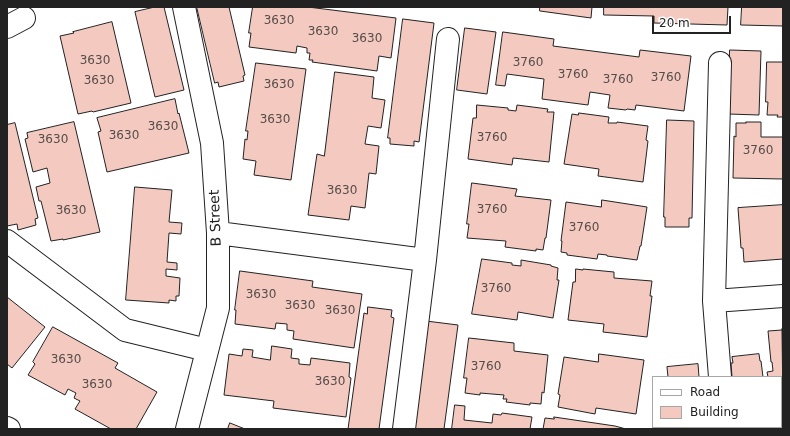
<!DOCTYPE html>
<html>
<head>
<meta charset="utf-8">
<style>
  body { margin:0 }
  #map { position:relative; width:790px; height:436px; overflow:hidden; background:#fff; font-family:"DejaVu Sans",sans-serif }
  canvas { display:block }
  .frame { position:absolute; inset:0; border:8px solid #222; pointer-events:none }
  .legend { position:absolute; left:652px; top:376px; width:130px; height:52px; box-sizing:border-box; background:#fff; border:1px solid #a7a7a7; margin:0; padding:5px 7px; list-style:none; font-size:12px; color:#222 }
  .legend li { display:flex; align-items:center; gap:8px; height:20px }
  .legend b { width:20px; border:1px solid #a7a7a7 }
  .scale { position:absolute; left:652px; top:16px; width:79px; height:18px; box-sizing:border-box; border:2px solid #222; border-top:0; padding-left:5px; font-size:12px; line-height:14px; white-space:nowrap; color:#222; -webkit-text-stroke:3px #fff; paint-order:stroke }
</style>
</head>
<body>
<div id="map">
<canvas width="790" height="436"></canvas>
<div class="frame"></div>
<ul class="legend">
<li><b style="height:5px;background:#fff"></b>Road</li>
<li><b style="height:11px;background:#f3c9c0"></b>Building</li>
</ul>
<div class="scale">20 m</div>
</div>
<script>
const ctx = document.querySelector('canvas').getContext('2d');
ctx.lineJoin = 'round';
function paint(path, color) { ctx.fillStyle = color; ctx.fill(path, 'evenodd'); }
function trace(path, color, width, dash) { ctx.strokeStyle = color; ctx.lineWidth = width; ctx.lineCap = dash ? 'butt' : 'round'; ctx.setLineDash(dash || []); ctx.stroke(path); }
function drawText(font, color, halo, rows, align = 'center') {
  ctx.font = font + ' "DejaVu Sans",sans-serif'; ctx.lineWidth = 3; ctx.setLineDash([]); ctx.textBaseline = 'middle'; ctx.strokeStyle = halo; ctx.fillStyle = color; for (const [text, x, y, turn = 0] of rows) {
    ctx.save(); ctx.translate(x, y); ctx.rotate((+turn || 0) * Math.PI / 180); ctx.textAlign = isNaN(turn) ? turn : align; if (halo) ctx.strokeText(text, 0, 0); ctx.fillText(text, 0, 0); ctx.restore();
  }
}
const building = new Path2D(`
  M155 7H164L184 90 155 97 135 12Z
  M197 7H229L245 75 243 76 244 81 219 87 218 82 215 83Z
  M253 7H308L396 18 391 58 379 56 377 71 312 62 313 60H309L310 53H307V48L297 46 296 53 249 47 251 33H249Z
  M540 7H592L591 18 540 11Z
  M604 7H728L727 25 654 23V16L604 15Z
  M742 7H783V26L741 25Z
  M403 19 434 23 419 142 414 141V146L390 144V138H388Z
  M112 22 131 103 93 112 92 111 78 114 60 36 74 33 73 32Z
  M465 28 496 32 487 94 457 90Z
  M503 32 554 39 553 46 639 57 640 50 691 56 684 111 636 105 635 110 627 109 626 110 608 108 610 95 590 92 588 105 542 99 544 79 507 74 505 86 496 85Z
  M730 50 761 51 759 115 728 114Z
  M767 62H783V117H777L778 115H767L768 102H766Z
  M256 63 306 69 291 180 254 175 256 161 243 159 245 139 247 140 248 131H246Z
  M335 72 374 77 372 98 385 100 381 128 368 126 365 144 379 146 376 174 369 173 365 208 351 206 349 220 308 215 317 154 324 156Z
  M175 99 178 114 179 113 189 153 107 172 98 132 101 131 97 118Z
  M477 105 508 108V110L516 111 517 105 548 109 547 112H554L549 162 513 158 512 165 468 159 473 118H476Z
  M579 113 609 117 608 123H617V122L648 126 646 140 648 141 643 182 598 176 599 169 564 164 572 114 578 115Z
  M667 120 694 121 692 218H689V227H665V217H664Z
  M74 122 100 232 63 240V239L51 241 41 201H39L36 187 50 183 47 168 33 172 25 139 28 138 27 133Z
  M746 122H761V137H783V179L733 178 734 136 736 137V123H746Z
  M15 123 38 218 35 219 36 225 18 230 17 224 7 226V125Z
  M472 183 517 189 515 196 551 200 546 238H545L543 250 536 249V251L505 247 506 241 467 238 469 224H467Z
  M135 187 172 190 169 222 182 223 181 234 169 233 167 262 177 263V270L166 269V276L180 278 179 296H176V301L169 300V303L126 300Z
  M602 200 647 207 641 246H640L637 260 607 256V255L598 254 597 259 567 255V253L561 252 562 241H561L566 202 601 207Z
  M783 205V259L744 262 743 248H741L738 208Z
  M482 259 512 263V265L521 266V260L551 265V266L558 268 557 280H559L553 318 518 312 517 320 472 314Z
  M576 269 583 270V269L614 272V278L652 281 650 296H652L647 337 603 332 604 324 568 320 573 282H575Z
  M240 271 313 281 312 287 362 294 354 348 293 339 294 331 287 330V324L276 323 275 329 235 324 236 310H235Z
  M7 297 45 327 12 368 7 364Z
  M368 307 392 310 391 317 394 318 379 429H348L364 313 367 314Z
  M426 321 458 325 444 429H412Z
  M53 327 118 363 115 368 157 392 136 429H111L75 409 80 401 74 398 76 393 68 389 65 395 28 375 35 364 33 362Z
  M782 329 783 409H781V377H768L767 372 773 371 772 362H771L768 331 782 330Z
  M469 338 514 343V351L548 355 544 393 542 392 541 404 530 403V405L506 402 507 399H503L504 395 480 393V395L465 393 467 378H464Z
  M272 346 292 349 291 358 299 359V364L310 365 311 358 350 363 349 377 351 378 346 417 273 408 274 401 224 395 229 354 242 356 243 349 253 350 252 357 270 360Z
  M599 354 644 360 636 414 596 408 595 414 558 407 560 395 558 394 564 357 598 362Z
  M759 354 760 361H761L763 377H732L731 363H733L732 357Z
  M698 364 699 377H668L667 367Z
  M455 405 465 406 464 420 492 423 493 414 501 415 502 413 532 417 530 429H452Z
  M554 417 615 426 626 429H543L545 418 554 419Z
  M230 423 245 429H228Z
  M671 427H703V429H671Z
  M736 427H766L767 429H736Z`);
const minor = new Path2D(`
  M184 7 212 143 218 233V308L187 429
  M7 27 24 18
  M720 63 714 301 720 377
  M218 233 425 260
  M7 241 125 330 207 350
  M714 301 783 296
  M724 427V429
  M7 428 9 429
  M404 429 425 260 448 39`);
const numberNames = [
  ["3630",279,21],
  ["3630",323,32],
  ["3630",367,39],
  ["3630",95,61],
  ["3760",528,63],
  ["3760",573,75],
  ["3760",666,78],
  ["3760",618,80],
  ["3630",99,81],
  ["3630",279,85],
  ["3630",275,120],
  ["3630",163,127],
  ["3630",124,136],
  ["3760",492,138],
  ["3630",53,140],
  ["3760",758,151],
  ["3630",342,191],
  ["3760",492,210],
  ["3630",71,211],
  ["3760",584,228],
  ["3760",496,289],
  ["3630",261,295],
  ["3630",300,306],
  ["3630",340,311],
  ["3630",66,360],
  ["3760",486,367],
  ["3630",330,382],
  ["3630",97,385]
];
const streetNames = [
  ["B Street",216,218,-92]
];
paint(building, '#f3c9c0');
trace(building, '#222', 1);
trace(minor, '#222', 24);
trace(minor, '#fff', 22);
drawText('12px', '#564c4a', null, numberNames);
drawText('14px', '#222', '#fff', streetNames);
</script>
</body>
</html>
